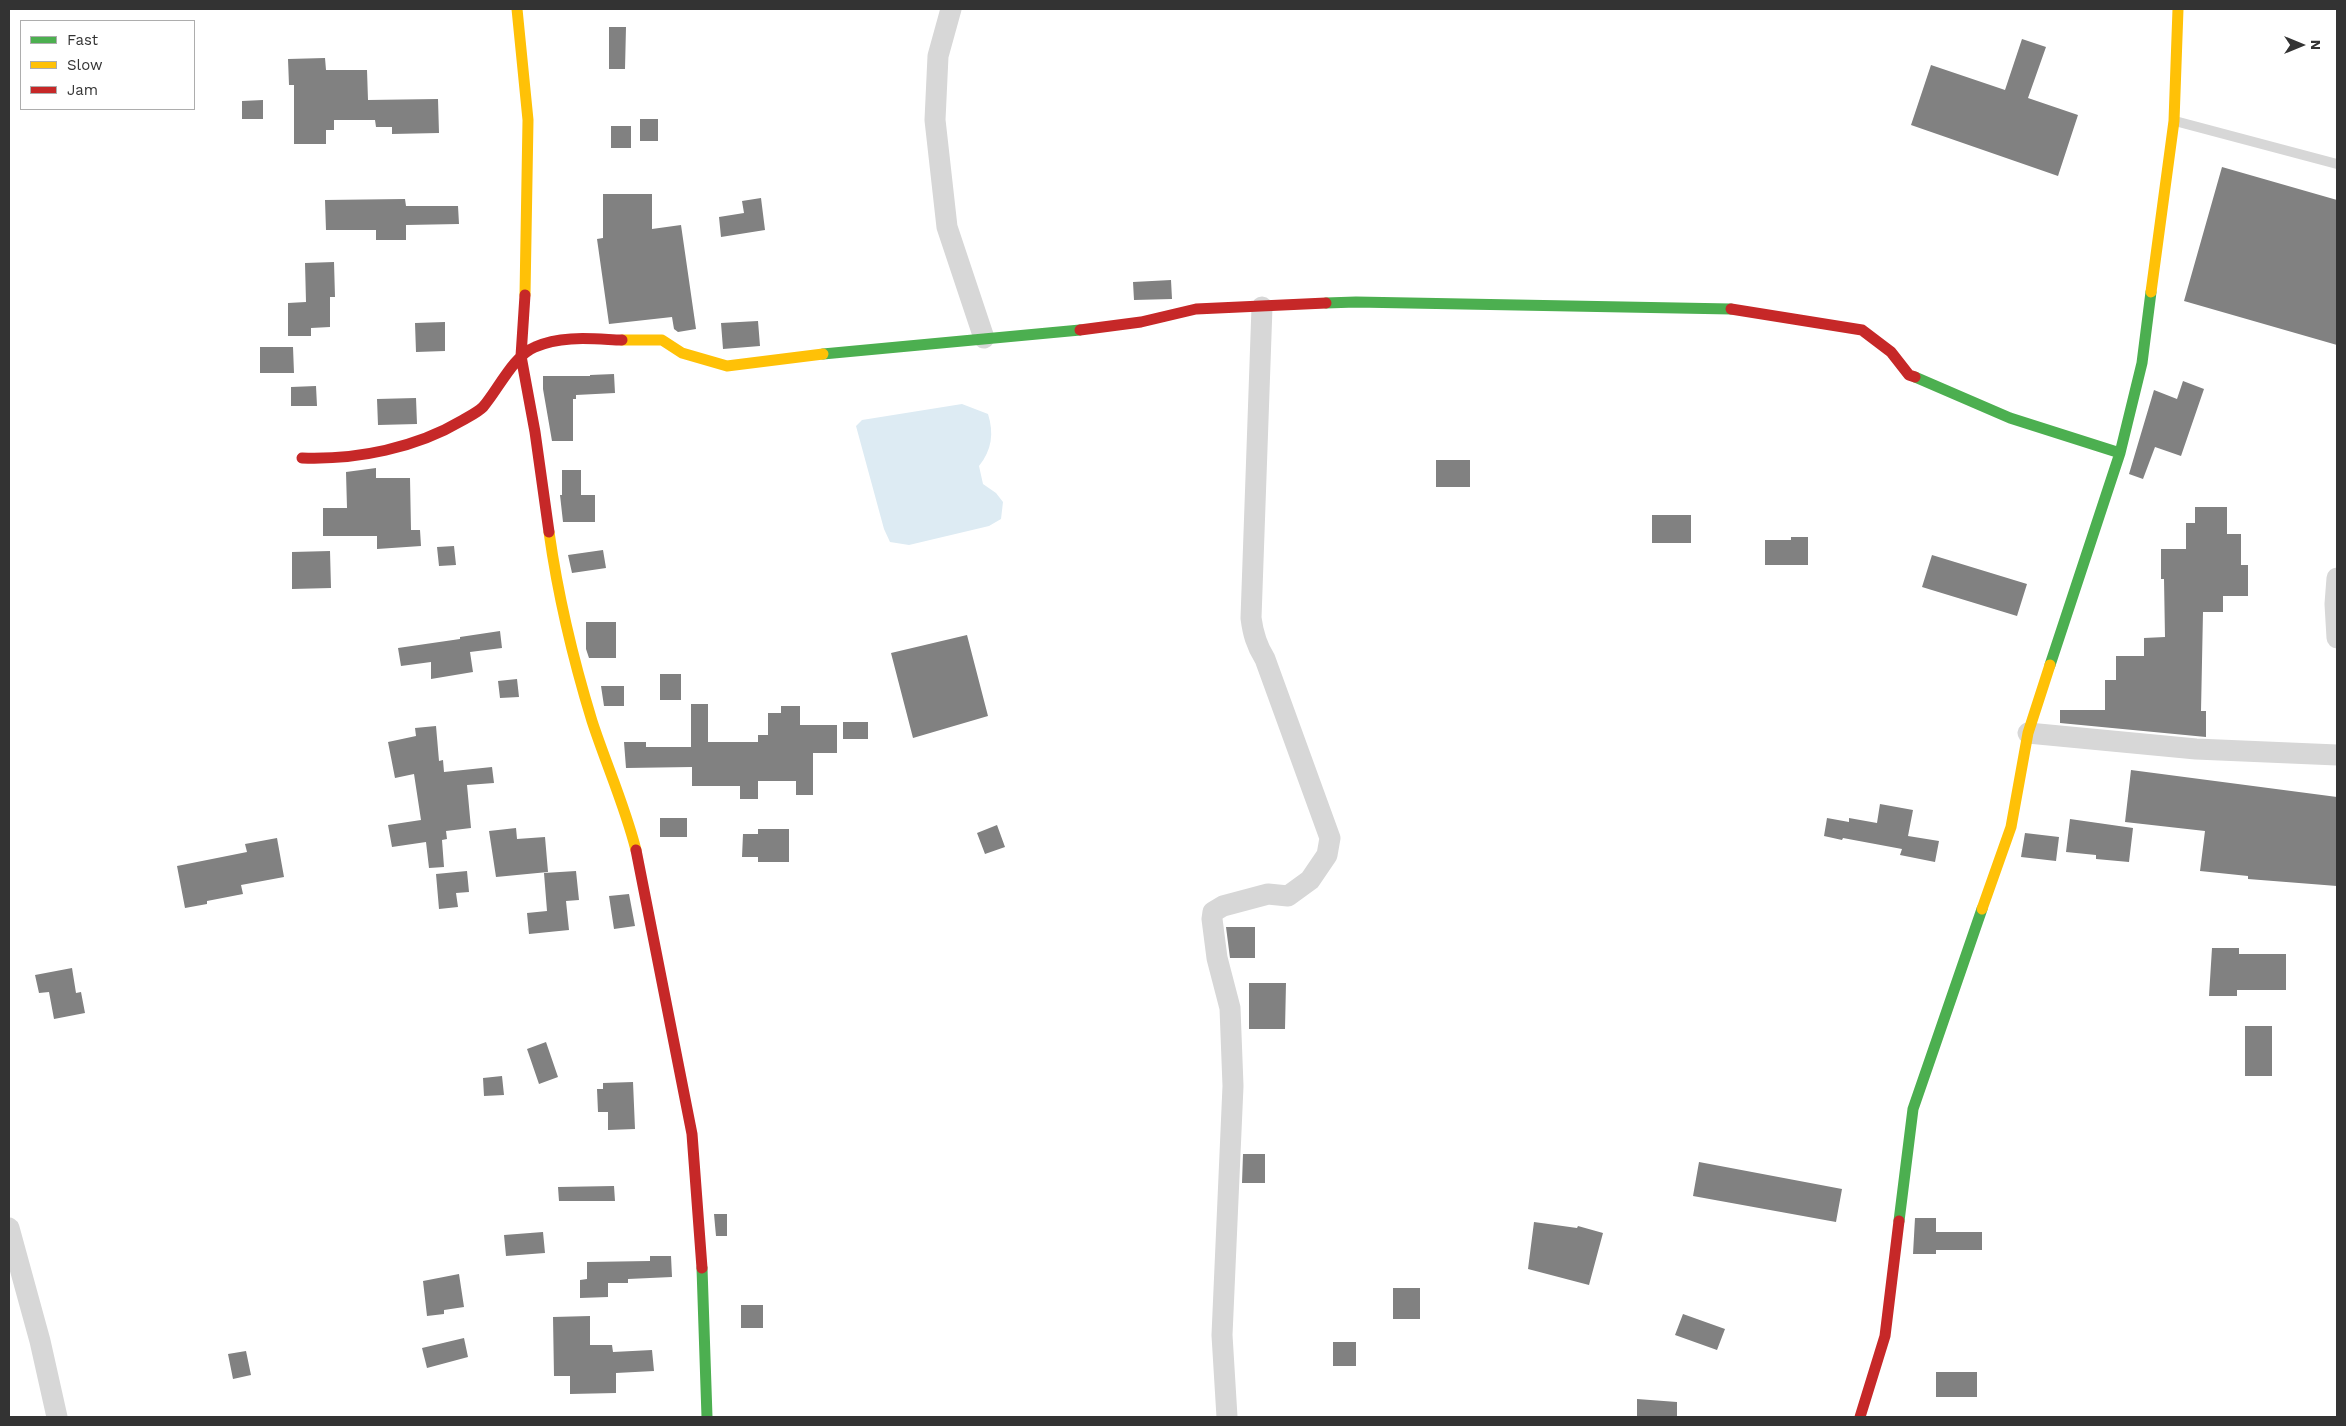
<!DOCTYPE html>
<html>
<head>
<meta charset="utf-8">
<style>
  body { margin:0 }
  #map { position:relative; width:2346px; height:1426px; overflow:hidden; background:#fff; font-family:"Work Sans",sans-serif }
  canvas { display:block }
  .frame { position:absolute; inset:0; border:10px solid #333; pointer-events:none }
  .legend { position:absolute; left:20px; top:20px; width:175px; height:90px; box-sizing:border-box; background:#fff; border:1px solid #adadad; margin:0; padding:6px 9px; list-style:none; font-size:15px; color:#333 }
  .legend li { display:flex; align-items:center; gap:10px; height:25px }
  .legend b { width:25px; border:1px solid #adadad }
  .north { position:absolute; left:2276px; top:20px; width:50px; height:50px; -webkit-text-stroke:4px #fff; paint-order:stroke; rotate:90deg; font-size:14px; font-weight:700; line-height:20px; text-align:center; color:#333 }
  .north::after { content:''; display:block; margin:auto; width:18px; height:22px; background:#333; clip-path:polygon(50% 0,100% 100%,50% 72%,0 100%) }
</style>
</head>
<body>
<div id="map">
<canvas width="2346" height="1426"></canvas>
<div class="frame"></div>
<ul class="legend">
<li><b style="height:6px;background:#4caf50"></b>Fast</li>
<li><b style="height:6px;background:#ffc107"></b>Slow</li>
<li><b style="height:6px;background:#c62828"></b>Jam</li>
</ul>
<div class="north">N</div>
</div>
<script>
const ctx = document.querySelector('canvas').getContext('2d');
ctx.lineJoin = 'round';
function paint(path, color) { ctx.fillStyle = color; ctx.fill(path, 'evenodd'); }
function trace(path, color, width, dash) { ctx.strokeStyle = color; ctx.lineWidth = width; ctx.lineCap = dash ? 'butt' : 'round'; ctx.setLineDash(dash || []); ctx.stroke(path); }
const water = new Path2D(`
  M962 404 988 414C994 433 992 450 979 466L983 484 996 493 1003 502 1001 519 989 526 909 545 890 542 884 529 856 426 862 420Z`);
const building = new Path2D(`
  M609 27H626L625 69H609Z
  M2022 39 2046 47 2028 98 2078 115 2058 176 1911 125 1931 65 2005 90Z
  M325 58 326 70H367L368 100 438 99 439 133 392 134V127H376L375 120H334V130H326V144H294V85H289L288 59Z
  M263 100V119H242V101Z
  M640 119H658V141H640Z
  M611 126H631V148H611Z
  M2222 167 2337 200V345L2184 301Z
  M603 194H652V229L681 225 696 329 678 332 674 329 672 317 609 324 597 239 603 238Z
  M761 198 765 230 721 237 719 217 744 213 742 201Z
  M405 199 406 206H458L459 224 406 225V240H376V230H326L325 200Z
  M334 262 335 297H330V327L311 328V336H288V303L306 302 305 263Z
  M1171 280 1172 299 1134 300 1133 282Z
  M758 321 760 346 723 349 721 323Z
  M445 322V351L416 352 415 323Z
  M260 347H293L294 373H260Z
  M614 374 615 393 576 395V399H573V441H552L543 389V376H590V375Z
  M2183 381 2204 389 2181 456 2155 447 2143 479 2129 474 2154 390 2177 399Z
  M316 386 317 406H291V387Z
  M416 398 417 424 378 425 377 399Z
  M1436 460H1470V487H1436Z
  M376 468V478H410L411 530H420L421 546 377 549V536H323V508H347L346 472Z
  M562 470H581V495H595V522H563L560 495H562Z
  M2195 507H2227V534H2241V565H2248V596H2223V612H2203L2201 711H2206V737L2060 723V710H2105V680H2116V656H2144V638L2165 637 2164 579H2161V549H2186V523H2195Z
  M1652 515H1691V543H1652Z
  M1791 537H1808V565H1765V540H1791Z
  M454 546 456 565 439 566 437 547Z
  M603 550 606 568 572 573 568 555Z
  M330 551 331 588 292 589V552Z
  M1932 555 2027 584 2017 616 1922 587Z
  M586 622H616V658H589L586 649Z
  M500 631 502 648 470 652 473 672 431 679V662L401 666 398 648 460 639V637Z
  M967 635 988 716 913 738 891 653Z
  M660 674H681V700H660Z
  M517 679 519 697 500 698 498 681Z
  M601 686H624V706H604Z
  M691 704H708V742H758V735H768V713H781V706H800V725H837V753H813V795H796V781H758V799H740V786H692V767L626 768 624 742H646V747H691Z
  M843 722H868V739H843Z
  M436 726 439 761 443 760 444 772 492 767 494 783 467 785 471 828 446 831 447 839 442 840 444 867 429 868 426 842 392 847 388 825 421 820 414 774 395 778 388 742 416 736 415 728Z
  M2131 770 2337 797V886L2248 879V876L2200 871 2205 831 2125 822Z
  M1880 804 1913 810 1908 836 1939 841 1935 862 1900 855 1902 849 1843 838 1842 840 1824 836 1827 818 1849 822V818L1877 823Z
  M660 818H687V837H660Z
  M2070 819 2133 828 2129 862 2096 859V855L2066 852Z
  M997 825 1005 847 985 854 977 833Z
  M516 828 517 839 545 837 548 872 496 877 489 831Z
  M758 829H789V862H758V857H742L743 834H758Z
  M2025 833 2059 837 2056 861 2021 857Z
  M277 838 284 877 241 885 243 894 207 901V904L185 908 177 866 247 852 245 844Z
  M467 871 469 892 456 893 458 907 439 909 436 874Z
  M576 871 579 900 566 901 569 930 529 934 527 913 547 911 544 873Z
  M629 894 635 926 614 929 609 896Z
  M1226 927H1255V958H1230Z
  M2212 948H2239V954H2286V990H2237V996H2209Z
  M72 968 76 993 81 992 85 1013 54 1019 49 992 39 993 35 975Z
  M1249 983H1286L1285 1029H1249Z
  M2245 1026H2272V1076H2245Z
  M546 1042 558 1077 539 1084 527 1049Z
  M502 1076 504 1095 484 1096 483 1078Z
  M633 1082 635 1129 608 1130V1112H598L597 1089H603V1083Z
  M1243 1154H1265V1183H1242Z
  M1699 1162 1842 1189 1836 1222 1693 1196Z
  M614 1186 615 1201H559L558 1187Z
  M714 1214H727V1236H716Z
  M1915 1218H1936V1232H1982V1250H1936V1254H1913Z
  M1534 1222 1577 1228 1578 1226 1603 1233 1589 1285 1528 1269Z
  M543 1232 545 1253 506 1256 504 1235Z
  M650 1256H671L672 1277 628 1279V1283H608V1297L580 1298V1280L587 1279V1262L650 1261Z
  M459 1274 464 1307 444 1310V1314L427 1316 423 1281Z
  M1393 1288H1420V1319H1393Z
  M741 1305H763V1328H741Z
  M1683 1314 1725 1329 1717 1350 1675 1335Z
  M590 1316V1345H612L613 1352 652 1350 654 1371 616 1373V1393L570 1394V1376H554L553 1317Z
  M464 1338 468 1357 427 1368 422 1348Z
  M1333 1342H1356V1366H1333Z
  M246 1351 251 1375 233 1379 228 1354Z
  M1936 1372H1977V1397H1936Z
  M1637 1399 1677 1402V1417H1637Z`);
const lane = new Path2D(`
  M2175 121 2337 164`);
const street = new Path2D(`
  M951 9 938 56 935 120 947 227 984 338
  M2337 578 2335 604 2337 638
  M2028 733 2196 749 2337 755
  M9 1228 40 1341 57 1417
  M1227 1417 1222 1335 1233 1086 1230 1008 1217 958 1212 919 1213 912 1223 906 1268 894 1288 896 1310 880 1327 855 1330 838 1265 659C1256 645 1253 633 1251 618L1262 307`);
const fast = new Path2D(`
  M1326 303 1356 302 1731 309
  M823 354 1080 330
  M1915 377 2010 418 2120 453
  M2050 665 2120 453 2142 363 2151 292
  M1899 1221 1913 1109 1982 909
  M702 1268 707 1417`);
const slow = new Path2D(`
  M517 9 528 120 525 295
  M2151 292 2174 121 2178 9
  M622 340H662L682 353 727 366 823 354
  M549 532C558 596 573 659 592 721 606 764 625 806 636 850
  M1982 909 2011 827 2028 733 2050 665`);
const jam = new Path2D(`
  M525 295 521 356 535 432 549 532
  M1731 309 1862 330 1891 352 1909 375 1915 377
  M1080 330 1141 322 1196 309 1326 303
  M302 458C357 460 416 448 463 420 470 416 478 412 483 407 498 390 513 356 535 347 562 335 593 339 622 340
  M636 850 692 1134 702 1268
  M1860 1417 1885 1336 1899 1221`);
paint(water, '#ddebf3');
paint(building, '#818181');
trace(lane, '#d7d7d7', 10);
trace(street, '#d7d7d7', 21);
trace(fast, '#4caf50', 11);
trace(slow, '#ffc107', 11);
trace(jam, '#c62828', 11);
</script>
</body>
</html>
